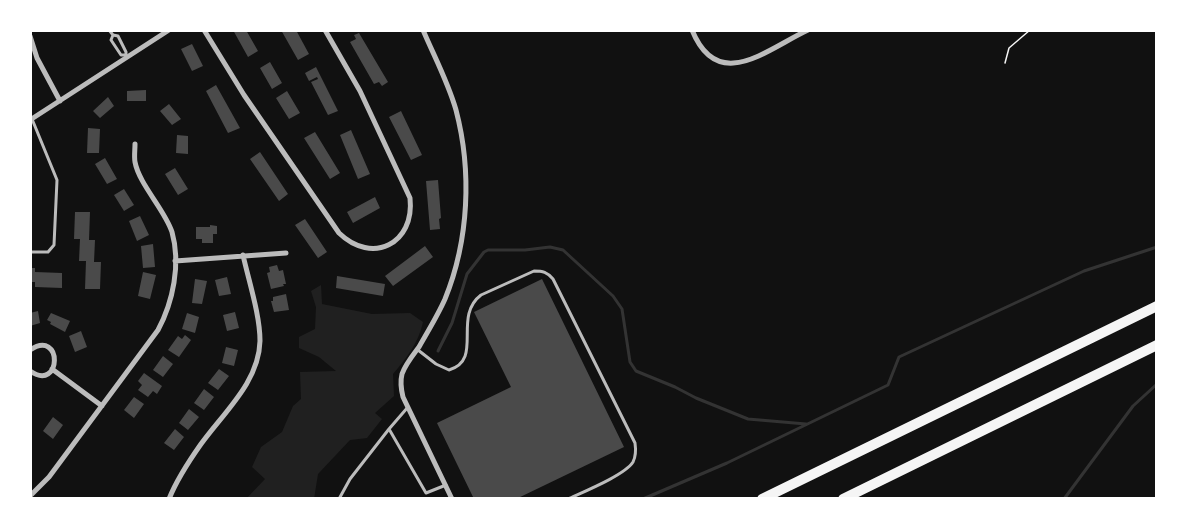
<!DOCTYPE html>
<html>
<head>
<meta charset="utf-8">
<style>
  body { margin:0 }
  #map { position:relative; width:1187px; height:529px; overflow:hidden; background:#111; font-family:Karla,sans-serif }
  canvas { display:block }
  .frame { position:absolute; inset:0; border:32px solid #fff; pointer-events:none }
</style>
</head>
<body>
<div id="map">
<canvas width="1187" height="529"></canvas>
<div class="frame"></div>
</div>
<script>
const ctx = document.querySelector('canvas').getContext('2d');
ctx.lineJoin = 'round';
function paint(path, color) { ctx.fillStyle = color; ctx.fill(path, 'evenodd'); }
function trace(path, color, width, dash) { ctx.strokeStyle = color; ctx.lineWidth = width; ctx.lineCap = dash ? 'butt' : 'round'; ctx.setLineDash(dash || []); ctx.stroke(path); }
const green = new Path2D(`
  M321 285 322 304 372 314 410 313 423 322C419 342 406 359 393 374L394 396 375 413 382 419 367 438 350 440 318 474 314 499H246L265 479 252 467 261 447 282 432 293 406 301 399 300 372 336 371 319 357 299 348V337L315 329 316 307 311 291Z`);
const stream = new Path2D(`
  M438 351 452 323 467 274 484 252 488 250H525L550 247 563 250 613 296 622 309 630 362 636 371 675 387 696 398 748 419 806 424
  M643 499 727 463 888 385 899 357 1084 271 1157 247
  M1064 499 1133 406 1157 384`);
const building = new Path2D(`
  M233 30H246L258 51 248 57Z
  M281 30H296L309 54 298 60Z
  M359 33 388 82 382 86 379 82 374 84 350 42 356 39 354 35Z
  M192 44 203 66 192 71 181 49Z
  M270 62 282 83 272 89 260 68Z
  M316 67 338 111 328 115 311 82 318 79 317 77 309 81 305 73Z
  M216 85 240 128 228 133 206 91Z
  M146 90V101H127V91Z
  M287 91 300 113 289 119 276 98Z
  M108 97 114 106 100 118 93 111Z
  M169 104 181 119 172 125 160 111Z
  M401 111 422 155 411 160 389 117Z
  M88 128 100 129 99 153H87Z
  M351 130 370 174 358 179 340 135Z
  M315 132 340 173 330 179 304 138Z
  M177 135 188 136V154L176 153Z
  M260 152 288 194 279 201 250 159Z
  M105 158 117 179 107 184 95 164Z
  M175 168 188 189 178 195 165 174Z
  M438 180 441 218 439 219 440 229 430 230 426 181Z
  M124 189 134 205 124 211 114 195Z
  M375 197 380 208 353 223 347 212Z
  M75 212H90L89 240H95L94 262H101L100 289H85L86 261H79L80 239H74Z
  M140 216 149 235 137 241 129 221Z
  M305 219 327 252 318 258 295 225Z
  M210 225 217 226V234H213V243H202V239H196V227H210Z
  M153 244 155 267 143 268 141 246Z
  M425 246 433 257 393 286 385 276Z
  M277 265 279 271 283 270 286 284H283L284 286 271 289 267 273 270 272 269 267Z
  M30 268H35V272L62 273V288L35 287V282H30Z
  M143 272 156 275 150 299 138 296Z
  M337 276 385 284 383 296 336 288Z
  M227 277 231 294 219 296 215 280Z
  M195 279 207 281 202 304 192 303Z
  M542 279 624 447 516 499H474L437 423 511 387 474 312Z
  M286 294 289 310 274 312 271 301H273V297Z
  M38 311 40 323 30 326V313Z
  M235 312 239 328 227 331 223 315Z
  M51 313 70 321 65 332 50 324 51 322 47 320Z
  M187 313 199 317 195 333 182 329Z
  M81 331 87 347 75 352 69 336Z
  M185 335 191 340 179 357 168 350 178 336 182 339Z
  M226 347 238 350 234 366 222 363Z
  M163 356 173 364 163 377 153 370Z
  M219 369 229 376 218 390 208 383Z
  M144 373 162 386 157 394 153 391 148 397 138 390 142 385 138 381Z
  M204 389 214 397 204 410 194 403Z
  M134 397 144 404 134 418 124 410Z
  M189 409 199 417 188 430 179 423Z
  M53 417 63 425 53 439 43 431Z
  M175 429 184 437 174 450 164 443Z`);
const path = new Path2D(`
  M1005 63 1009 48 1030 30`);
const service = new Path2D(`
  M109 30 113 35
  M125 55H121L111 40 113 35 118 36 126 52V58
  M30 252H48L54 245 57 180 32 119
  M418 350 436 364 449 370C484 360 452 317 481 295L534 271C543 271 547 272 553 279L635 443C636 450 636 456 633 462 625 475 583 492 568 499
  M408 407 389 429 426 493 446 485
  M339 499 350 479 389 429`);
const minor = new Path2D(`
  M204 30 244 95 339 233C372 265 415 244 410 198L360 91 325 30
  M423 30C434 56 448 82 456 110 472 171 469 240 445 299 438 315 428 331 419 347 413 355 405 365 402 374 400 382 401 389 403 397L452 499
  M692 30C718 94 767 49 808 30
  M30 36 37 58 60 101
  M30 120 169 30
  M175 261 286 253
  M30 350C63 328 62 393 30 371
  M52 369 102 406
  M30 496 49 477 158 330C173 302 181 264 172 232 165 210 139 184 135 162 134 157 135 150 135 144
  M169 499C177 479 189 461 201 444 224 412 259 382 260 341 260 315 249 282 243 255`);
const motorway = new Path2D(`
  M762 499 1157 306
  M843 499 1157 345`);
paint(green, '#202020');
trace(stream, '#333', 3);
paint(building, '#4a4a4a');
trace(path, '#f5f5f5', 1.5);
trace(service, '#bcbcbc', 3);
trace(minor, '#bcbcbc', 5);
trace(motorway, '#f5f5f5', 10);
</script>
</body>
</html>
